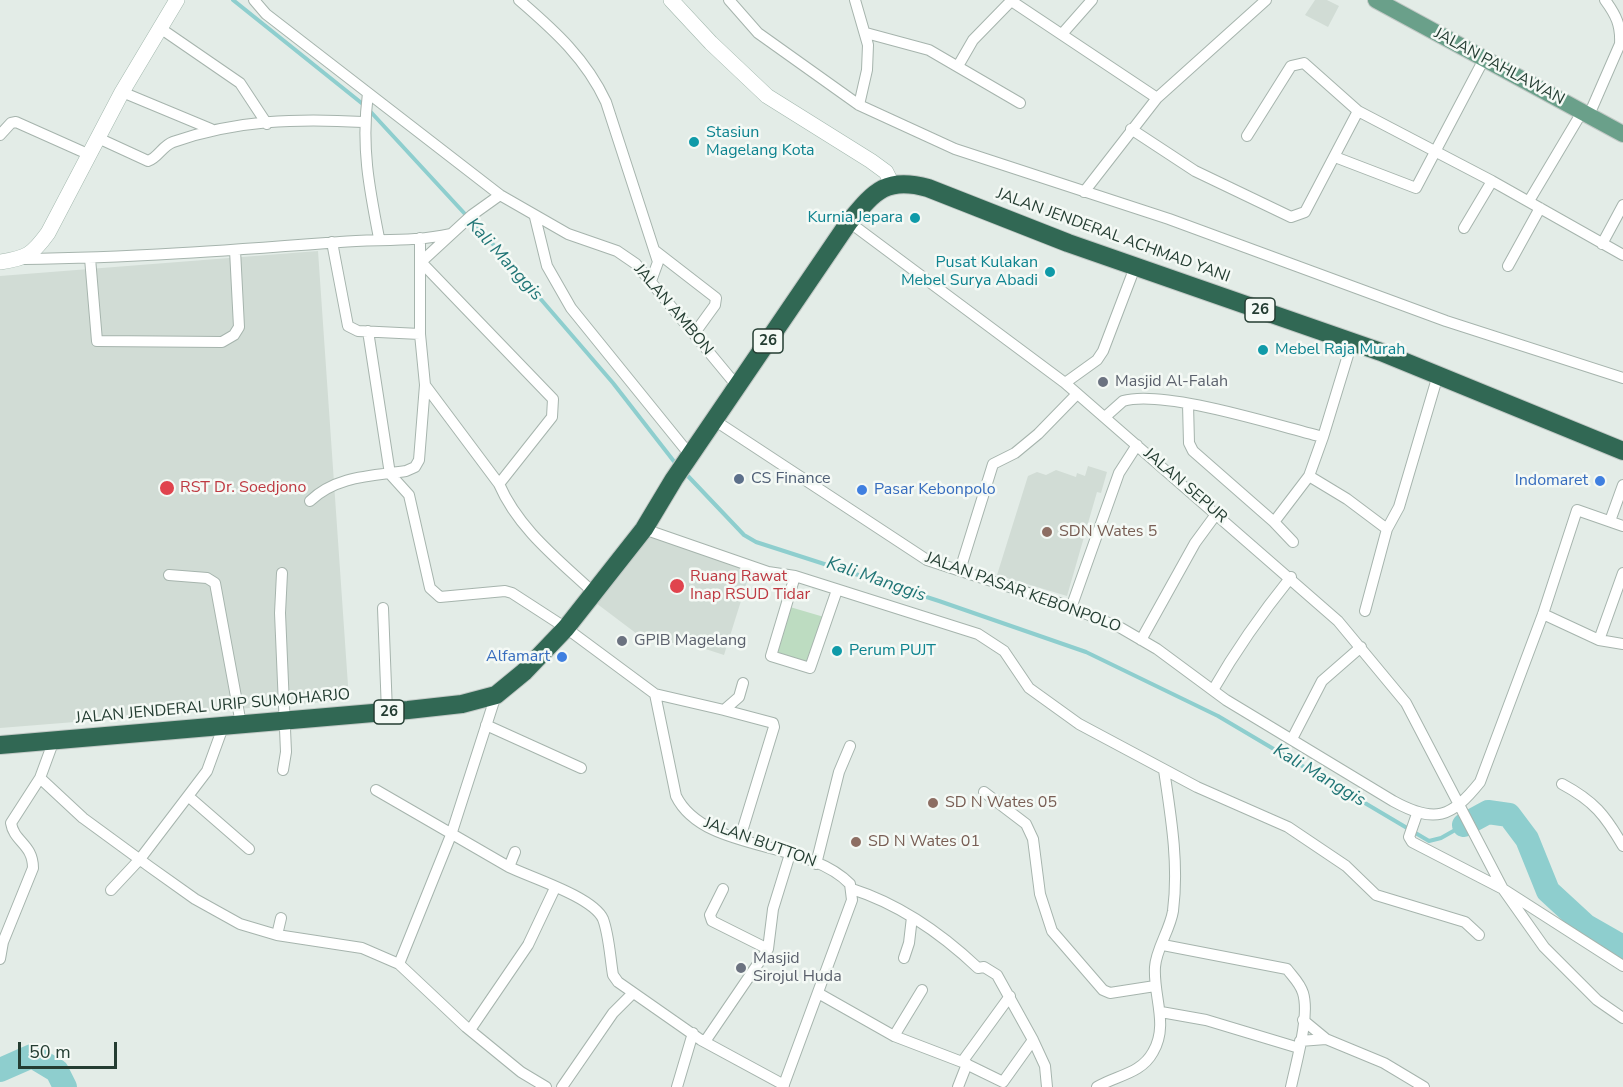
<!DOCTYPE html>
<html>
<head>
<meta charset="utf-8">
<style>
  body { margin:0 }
  #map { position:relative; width:1623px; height:1087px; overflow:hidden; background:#e3ece7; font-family:"Nunito Sans",sans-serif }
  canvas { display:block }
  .scale { position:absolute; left:18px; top:1042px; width:99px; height:27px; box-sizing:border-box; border:3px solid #243d32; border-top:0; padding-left:8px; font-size:18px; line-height:21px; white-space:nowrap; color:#243d32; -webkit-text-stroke:4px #f4f9f5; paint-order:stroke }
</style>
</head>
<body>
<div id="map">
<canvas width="1623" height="1087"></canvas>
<div class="scale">50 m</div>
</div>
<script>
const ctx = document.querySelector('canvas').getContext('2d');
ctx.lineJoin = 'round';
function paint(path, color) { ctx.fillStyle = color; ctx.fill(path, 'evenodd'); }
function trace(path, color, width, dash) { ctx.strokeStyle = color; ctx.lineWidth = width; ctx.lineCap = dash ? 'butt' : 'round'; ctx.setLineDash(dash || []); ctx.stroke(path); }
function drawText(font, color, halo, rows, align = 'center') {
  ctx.font = font + ' "Nunito Sans",sans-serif'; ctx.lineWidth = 5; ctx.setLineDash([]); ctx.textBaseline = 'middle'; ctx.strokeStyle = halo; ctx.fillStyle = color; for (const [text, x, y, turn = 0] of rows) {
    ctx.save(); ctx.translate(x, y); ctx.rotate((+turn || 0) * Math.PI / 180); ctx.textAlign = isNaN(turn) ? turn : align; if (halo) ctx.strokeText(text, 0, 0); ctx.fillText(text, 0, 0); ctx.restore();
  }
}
const built = new Path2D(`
  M1315 0H1327L1339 6 1328 27 1305 15Z
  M318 251 349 700 0 728V276Z
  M1088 466 1107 472 1101 493 1097 492 1067 596 997 575 1028 476 1037 472 1046 475 1056 470 1076 477 1077 473 1085 476Z
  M643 533 751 569 724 655 681 641 679 645 643 633 641 637 596 603Z`);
const green = new Path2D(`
  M790 607 824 617 808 663 775 653Z`);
const stream = new Path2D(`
  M233 0 364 105
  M369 110 501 253 613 383 676 464
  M686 474 744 535 756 542 939 601 1086 652 1218 716 1429 841 1441 838 1464 825`);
const river = new Path2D(`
  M1464 825 1488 812 1509 815 1527 839 1548 891 1586 926 1623 947
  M0 1070 32 1056 57 1071 65 1087`);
const street = new Path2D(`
  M254 0 266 14 500 195 568 234 617 251 636 264 737 386
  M519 0C555 31 586 59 606 102L658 262 651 281
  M729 0 758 33 859 105 955 149 1169 219 1446 321 1623 378
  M855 0 868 45 867 70 859 105
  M1010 0 1157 98
  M160 28 240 83 267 124
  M866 33 929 50 1020 103
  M1062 34 1092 0
  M958 66 973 40 1011 1
  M122 92 211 129
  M368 93C361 146 369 187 379 238
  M1358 111 1492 181 1623 255
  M1589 115 1620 44C1621 25 1616 15 1605 0
  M1131 129 1195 171 1291 217 1305 212 1358 111 1304 63 1291 66 1247 136
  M0 135 11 123 16 122 90 155
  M98 138 148 161C158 158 162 146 173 142 235 120 298 118 363 122
  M1335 157 1416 188 1484 59
  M1084 192 1157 98 1266 0
  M500 195 472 215 421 262 553 399 552 417 499 484C519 530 559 560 595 594
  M1529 201 1582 112
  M535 217 547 266 571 308 690 455
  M849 222 1065 383 1338 621 1406 703 1503 889 1544 947 1597 1000 1623 1018
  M1464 228 1492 181
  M332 242 348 326 358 331 420 334
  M1602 244 1623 205
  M654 250 716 298 715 305 694 334
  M90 258 97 341 222 342 234 335 239 327 235 250
  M24 259C130 258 234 250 340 242 376 239 415 242 450 234
  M1508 266 1540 208
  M368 331 390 474 409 495 430 588 440 597 505 591 512 593 566 628 655 694 676 796C704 853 807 839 850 884L852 900 783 1087
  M1065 383 1097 360 1103 351 1135 267
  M425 385 499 484
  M1188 404 1189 443 1193 451 1274 522 1309 476 1323 437 1352 342
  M1105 417 1123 401C1164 389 1278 426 1323 437
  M714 420 927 560 1062 604 1121 628 1157 649 1226 700 1393 801C1435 824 1451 818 1480 782L1543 614 1577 510 1623 526
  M1309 476 1347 499 1387 529
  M310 501C336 476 371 476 406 471L415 467 419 460 425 385 420 334V238
  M1610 521 1623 485
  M1274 522 1293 542
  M644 529 768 572 795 576 978 634 1004 651 1029 688 1079 724 1197 787 1288 827 1346 866 1376 895 1465 922 1479 935
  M960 570 993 464 1015 453 1038 434 1077 394
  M282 573 280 613 286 752 283 770
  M169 575 207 578 215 583 241 724
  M795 576 771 656 810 668 837 590
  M383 608 387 712
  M1071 608 1119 473 1137 445
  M1365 611 1387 529 1399 507 1438 375
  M1543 614 1599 640 1623 644
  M1141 640 1195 543 1217 513
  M1599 640 1623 573
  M1213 690C1236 650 1262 613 1291 577
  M655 694 724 710 739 697 743 683
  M724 710 773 723 774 727 740 838
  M486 725 581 768
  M1292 739 1322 681 1361 647
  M40 778 83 818 150 867 195 899 240 924 277 935 362 948 399 964 466 1027 521 1072 546 1087
  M1562 784C1594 801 1605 815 1623 846
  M376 790 509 867 515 852
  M984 792 1026 824 1033 839 1040 894 1052 931 1103 990 1110 993 1155 986
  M188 796 207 771 223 727
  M1417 814 1409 837 1412 842 1503 889 1623 966
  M816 864 839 772 850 746
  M509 867C532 878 593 897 603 919 609 935 610 957 613 975L618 982 701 1040H706L768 949 773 909 790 854
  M723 889 710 915 712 921 768 949
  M852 889C899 904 942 934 978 968L984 967 997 975 1033 1040 1045 1066 1047 1087
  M111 890 140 859 188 796 249 849
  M277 935 281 918
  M1163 945 1287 969C1293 977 1300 983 1303 993 1310 1016 1296 1063 1291 1087
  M904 958 909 943 912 917
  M0 959 3 942 33 868C33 844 14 842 11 823L40 778 54 740
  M399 964 451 835 496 695
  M818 993 894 1036 962 1062 1010 996
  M1161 1012 1206 1020 1299 1048
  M1303 1020 1326 1039 1384 1063 1424 1087
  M470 1030 528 945 555 888
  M894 1036 922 990
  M701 1040 784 1085
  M1300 1041 1326 1039
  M962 1062 1003 1082 1033 1040
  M562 1087 613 1013 633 993
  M677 1087 693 1033
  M958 1087 967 1064
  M1097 1087C1117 1075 1141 1074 1153 1052 1169 1025 1153 996 1155 967 1156 949 1170 930 1173 911 1179 864 1171 817 1164 770`);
const secondary = new Path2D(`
  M671 0 711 43 767 96 871 161 886 172 892 184
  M0 262C27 258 32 255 48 233L122 92 177 0`);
const primary = new Path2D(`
  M1376 0 1623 134`);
const highway = new Path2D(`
  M0 745 408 710 462 704 496 695 524 672 566 628 644 529 674 479 849 222C874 192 886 176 928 188L1068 243 1381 352 1623 451`);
const markers = [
  [694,142,6,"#0f9aa8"],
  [915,218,6,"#0f9aa8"],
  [1050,272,6,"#0f9aa8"],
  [1263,350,6,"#0f9aa8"],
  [1103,382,6,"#6b7280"],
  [739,479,6,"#5c6f8a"],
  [1600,481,6,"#3f7fe0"],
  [167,488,8,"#e0444e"],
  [862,490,6,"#3f7fe0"],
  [1047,532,6,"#8d6e63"],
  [677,586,8,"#e0444e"],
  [622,641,6,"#6b7280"],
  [837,651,6,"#0f9aa8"],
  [562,657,6,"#3f7fe0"],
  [933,803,6,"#8d6e63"],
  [856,842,6,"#8d6e63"],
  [741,968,6,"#6b7280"]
];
const shields = [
  [1260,310,30],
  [768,341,30],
  [389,712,30]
];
const shieldNames = [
  ["26",1260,310],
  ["26",768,341],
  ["26",389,712]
];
const streetNames = [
  ["JALAN PAHLAWAN",1499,67,28],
  ["JALAN JENDERAL ACHMAD YANI",1113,236,20],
  ["JALAN AMBON",673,310,50],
  ["JALAN SEPUR",1185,486,41],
  ["JALAN PASAR KEBONPOLO",1023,593,20],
  ["JALAN JENDERAL URIP SUMOHARJO",213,707,-5],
  ["JALAN BUTTON",760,843,20]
];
const cultureNames = [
  ["Stasiun",706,133],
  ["Magelang Kota",706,151],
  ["Kurnia Jepara",903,218,"right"],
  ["Pusat Kulakan",1038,263,"right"],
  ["Mebel Surya Abadi",1038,281,"right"],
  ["Mebel Raja Murah",1275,350],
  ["Perum PUJT",849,651]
];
const worshipNames = [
  ["Masjid Al-Falah",1115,382],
  ["GPIB Magelang",634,641],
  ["Masjid",753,959],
  ["Sirojul Huda",753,977]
];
const serviceNames = [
  ["CS Finance",751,479]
];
const shopNames = [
  ["Indomaret",1588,481],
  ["Pasar Kebonpolo",874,490,"left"],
  ["Alfamart",550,657]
];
const healthNames = [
  ["RST Dr. Soedjono",180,488],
  ["Ruang Rawat",690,577],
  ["Inap RSUD Tidar",690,595]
];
const educationNames = [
  ["SDN Wates 5",1059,532],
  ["SD N Wates 05",945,803],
  ["SD N Wates 01",868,842]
];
const waterNames = [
  ["Kali Manggis",504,260,48],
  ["Kali Manggis",876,580,19],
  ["Kali Manggis",1319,776,31]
];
paint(built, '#d1dcd5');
paint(green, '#bddcc1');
trace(stream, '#8ecece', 4);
trace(river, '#8ecece', 24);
trace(street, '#a6b4ad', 12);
trace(secondary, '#a2b7ad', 16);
trace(primary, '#c2c9c6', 18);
trace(highway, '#c2c9c6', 20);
trace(street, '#fff', 10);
trace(secondary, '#fff', 15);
trace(primary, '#6aa08a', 16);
trace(highway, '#316854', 18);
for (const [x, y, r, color] of markers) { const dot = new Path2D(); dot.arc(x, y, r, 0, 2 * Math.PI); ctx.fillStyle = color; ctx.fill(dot); trace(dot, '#f4f9f5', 2); }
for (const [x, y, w] of shields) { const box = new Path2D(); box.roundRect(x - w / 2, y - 12, w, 24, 4.5); ctx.fillStyle = '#f4f9f5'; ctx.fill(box); trace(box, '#243d32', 1.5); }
drawText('bold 15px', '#243d32', null, shieldNames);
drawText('16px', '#243d32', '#f4f9f5', streetNames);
drawText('16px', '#0d838f', '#f4f9f5', cultureNames, 'left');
drawText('16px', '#5b616d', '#f4f9f5', worshipNames, 'left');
drawText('16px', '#4e5e75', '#f4f9f5', serviceNames, 'left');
drawText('16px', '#366cbe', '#f4f9f5', shopNames, 'right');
drawText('16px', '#be3a42', '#f4f9f5', healthNames, 'left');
drawText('16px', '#785e54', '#f4f9f5', educationNames, 'left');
drawText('italic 18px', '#207576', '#f4f9f5', waterNames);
</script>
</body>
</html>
